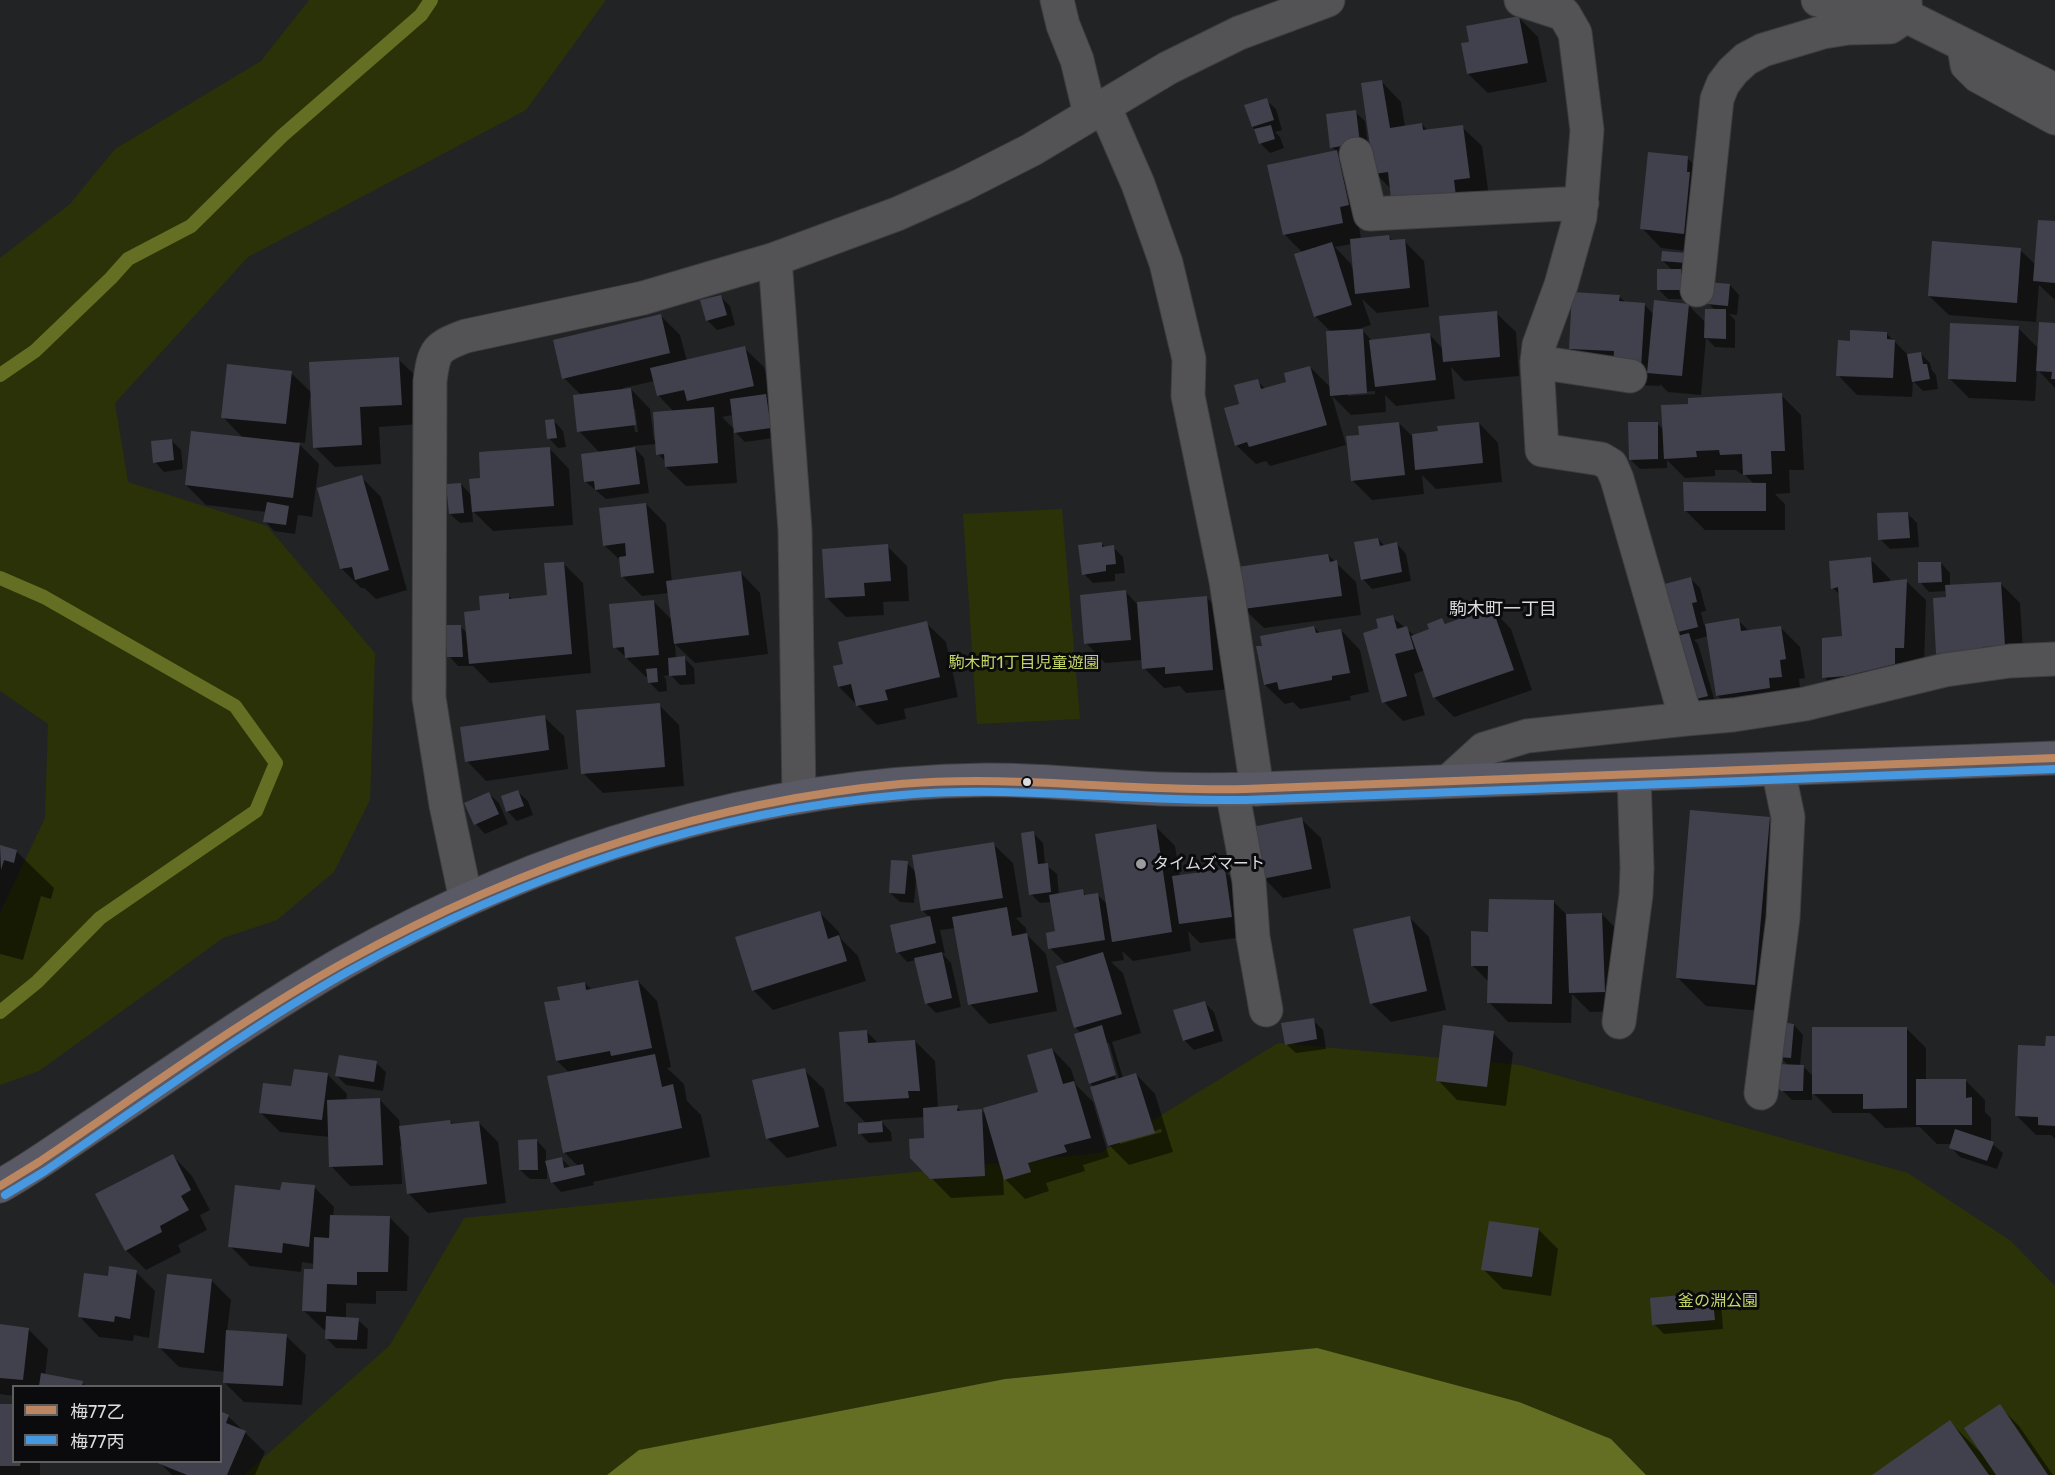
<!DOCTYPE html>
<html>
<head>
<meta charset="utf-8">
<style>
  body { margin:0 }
  #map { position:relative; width:2055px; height:1475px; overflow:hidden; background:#222325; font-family:Rubik,"Noto Sans JP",sans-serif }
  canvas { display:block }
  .legend { position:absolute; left:12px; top:1385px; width:210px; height:78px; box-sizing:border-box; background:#0b0b0e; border:2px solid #5f5f62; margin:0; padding:8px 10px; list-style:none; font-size:18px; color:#dcdce0 }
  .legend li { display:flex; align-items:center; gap:12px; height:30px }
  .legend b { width:30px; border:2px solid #5f5f62 }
</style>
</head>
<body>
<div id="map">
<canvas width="2055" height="1475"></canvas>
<ul class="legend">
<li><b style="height:8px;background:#bb8660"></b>梅77乙</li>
<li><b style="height:8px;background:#4699e1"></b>梅77丙</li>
</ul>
</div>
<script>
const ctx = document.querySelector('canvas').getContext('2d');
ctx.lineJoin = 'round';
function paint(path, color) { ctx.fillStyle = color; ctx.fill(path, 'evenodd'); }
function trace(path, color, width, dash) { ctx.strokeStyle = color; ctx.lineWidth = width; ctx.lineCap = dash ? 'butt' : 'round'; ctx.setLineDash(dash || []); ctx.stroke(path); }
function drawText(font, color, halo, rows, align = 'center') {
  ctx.font = font + ' Rubik,"Noto Sans JP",sans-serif'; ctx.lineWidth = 6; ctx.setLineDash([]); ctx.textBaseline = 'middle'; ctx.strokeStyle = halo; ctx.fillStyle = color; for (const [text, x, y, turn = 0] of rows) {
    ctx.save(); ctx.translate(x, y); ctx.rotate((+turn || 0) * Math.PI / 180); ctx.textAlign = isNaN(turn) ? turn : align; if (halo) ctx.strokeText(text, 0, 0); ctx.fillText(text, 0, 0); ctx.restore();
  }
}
const green = new Path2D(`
  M309 0H606L526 110 248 257 115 403 128 482 267 526 375 653 370 800 334 872 277 920 223 938 39 1071 0 1085V913L45 818 48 724 0 691V258L70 204 115 149 261 61Z
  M1062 509 1080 719 977 724 963 514Z
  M1278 1043 1520 1065 1908 1173 2011 1241 2055 1286V1475H1646L1611 1439 1317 1348 1005 1379 640 1450 607 1475H244L390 1345 464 1218 1100 1153Z`);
const water = new Path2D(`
  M1317 1348 1519 1402 1611 1439 1646 1475H607L639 1450 1005 1379Z`);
const shadow = new Path2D(`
  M1519 18 1538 37 1547 82 1488 93 1468 74 1470 43Z
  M1382 82 1401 102 1405 127 1422 124 1428 131 1462 127 1482 146 1489 197 1391 189 1375 173Z
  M1266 100 1276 109 1282 130 1275 132 1280 137 1284 148 1270 153 1260 143 1253 127Z
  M1355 112 1365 121 1369 152 1367 224 1359 226 1361 239 1388 236 1394 242 1404 241 1424 261 1429 307 1377 313 1362 299 1371 325 1354 330 1363 331 1373 342 1430 335 1443 349 1496 313 1516 332 1519 376 1464 381 1451 367 1455 399 1396 406 1385 395 1386 412 1351 415 1332 396 1346 445 1270 466 1266 461 1256 464 1236 445 1241 405 1257 381 1266 389 1288 383 1310 367 1331 388V332L1316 317 1296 255 1303 253 1284 234 1337 152 1332 147ZM1352 244 1353 271 1351 264 1335 247ZM1375 391V394L1348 396V393Z
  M1687 158 1707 177 1703 253 1661 248 1642 228Z
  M2055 223V300L2039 285 2036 322 1949 315 1929 296 2020 250 2036 265Z
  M1686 254 1695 272 1680 271 1690 280V299H1668L1658 289 1672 270 1662 260Z
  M1730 285 1739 295 1737 315 1729 314 1735 320V348L1715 347 1706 338 1701 395 1668 392 1660 384V386L1635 385 1590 368 1570 349 1619 296 1626 303 1644 304 1654 315 1688 305 1706 323 1715 310 1708 303Z
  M720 296 730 306 735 325 717 330 707 320Z
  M661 316 680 335 687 361 744 348 764 367 780 437 745 442 733 430 737 483 686 486 666 467V462L658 454 657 444 633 446 644 458 649 493 606 499 586 482 600 453 579 431 581 395 564 378ZM655 381 658 395 674 412 657 439 654 440 650 409 631 389 623 390V388ZM632 409H635L638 432H635ZM733 415 735 430 722 417Z
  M2055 325V388L2037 369 2035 401 1969 398 1949 378 2018 328 2039 349Z
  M1887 334 1908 355 1921 354 1930 363 1932 370 1936 375 1938 389 1923 391 1913 381 1912 397 1857 395 1838 375 1851 342Z
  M398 359 418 378 420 424 379 427 381 464 335 467 315 447 312 398H310L305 443 297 442 319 464 312 517 298 515 295 534 274 531 265 521 267 512 206 505 186 485 243 438 223 417 291 373 312 393Z
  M1781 395 1801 415 1804 470H1789L1790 493 1775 494 1785 504V530H1705L1685 510 1754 484 1744 474H1741L1736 470H1715V476L1685 478 1667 460V468L1640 469 1630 459 1657 423 1664 430 1690 405Z
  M554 421 563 431 566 447 558 448 549 438Z
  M1399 423 1411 435 1439 433 1479 423 1498 443 1502 482 1436 489 1422 475 1424 494 1372 500 1352 480 1360 436Z
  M171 440 181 450 183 469 164 472 155 462Z
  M550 449 569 469 573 525 493 531 472 510 473 522 460 523 450 514 461 484 472 496 482 479Z
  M361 477 381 497 407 590 376 599 364 588H361L342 569Z
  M646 504 666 524 672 582 741 573 760 593 768 654 695 663 675 644 676 658H684L694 668 695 684 680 685 671 675 663 676 666 679 667 691 659 692 649 682V677H646L615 647 654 602 672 620 669 593 642 596 622 576 621 561 604 545Z
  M1907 513 1917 523 1919 547 1890 549 1880 539Z
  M1378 539 1385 546 1397 544 1406 554 1411 581 1372 589 1363 579Z
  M1101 543 1106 548 1113 547 1123 557 1125 573 1115 574V581L1093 583 1084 574Z
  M887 546 907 566 909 601 883 602 884 615 846 617 827 598Z
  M1328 555 1356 582 1361 615 1264 628 1244 609Z
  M1870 559 1890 579V582L1906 581 1926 600 1924 667 1843 697 1824 677 1843 637 1840 595 1833 588Z
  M563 563 583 583 591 673 490 683 473 666H458L449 656 460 626 468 634 508 595 513 600 549 597Z
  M1941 563 1950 573V586L2000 583 2020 603 2024 665 1957 673 1937 654 1947 599V591L1929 592 1920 582Z
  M1691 579 1700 588 1706 611 1701 612 1704 625 1738 620 1750 632 1780 627 1800 647 1805 678 1799 679 1801 696 1737 715 1717 695 1708 636 1694 640 1698 644 1716 705 1707 708 1697 698 1675 632Z
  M1126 592 1137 604 1206 597 1226 617 1232 689 1186 693 1180 686 1164 688 1144 668 1143 660 1105 663 1086 643Z
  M1492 609 1511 629 1532 690 1454 717 1434 697 1425 670 1414 674 1425 715 1403 721 1384 702 1380 629 1392 617 1415 636 1431 630 1442 620 1447 625Z
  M926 623 946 642 958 697 904 709 906 719 877 725 839 687 845 665Z
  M1314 627 1321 634 1341 630 1360 650 1369 692 1350 696 1351 700 1300 709 1293 702 1285 704 1265 685Z
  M659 705 679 725 684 786 603 793 583 773Z
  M544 717 564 736 568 769 486 781 467 761Z
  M518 792 528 801 533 815 517 821 507 811Z
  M489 794 499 803 508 824 485 834 476 824 466 804Z
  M1301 819 1321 838 1331 888 1283 898 1264 878Z
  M1769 819 1798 848 1783 1013 1706 1006 1677 977Z
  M1155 826 1175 846 1180 877 1224 871 1244 890 1251 936 1200 943 1188 931 1191 951 1133 961 1122 951 1124 960 1111 962 1123 973 1141 1033 1112 1042 1123 1078 1136 1074 1155 1094 1173 1152 1129 1165 1109 1145 1094 1087 1090 1083 1081 1033 1075 1027 1067 965 1050 948 1057 933 1052 902 1040 903 1031 894 1033 833 1043 843 1045 864 1057 874 1059 895 1082 891 1087 896 1097 894 1107 904ZM1105 1043H1109L1120 1082 1117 1083ZM1161 1129 1162 1132 1120 1144V1141Z
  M993 844 1013 863 1022 917 1016 918 1026 928 1027 935 1046 954 1057 1011 989 1024 970 1004 956 928 940 930 945 953H942L951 963 961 1007 936 1013 926 1003 916 960 907 962 898 952 930 918 922 910 916 879 914 903 900 902 890 893 907 863 916 872Z
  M0 847 16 851 54 888 51 899 41 896 23 960 0 954Z
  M1554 902 1567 915 1602 914 1621 934 1624 1011 1590 1012 1572 994 1571 1023 1508 1022 1489 1002V982L1472 965 1490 933Z
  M819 912 839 932 841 939 858 956 866 981 773 1010 753 990Z
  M1410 918 1429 937 1446 1010 1391 1022 1371 1003Z
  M638 981 657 1001 671 1067 667 1068 684 1084 687 1101 701 1115 710 1157 593 1182 594 1185 561 1192 552 1182 547 1165V1179H530L520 1170 537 1141 546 1150V1162L561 1158 571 1168 578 1166 565 1153 549 1078 570 1073 557 1061 562 1001 585 983 592 990Z
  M1204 1002 1214 1012 1223 1041 1194 1050 1184 1040Z
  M1313 1020 1323 1030 1326 1049 1296 1053 1286 1044Z
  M1794 1025 1803 1035 1800 1066H1803L1813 1076 1906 1028 1926 1048V1080H1965L1985 1100V1112L1991 1118V1143L2003 1153 1997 1169 1960 1157 1951 1147 1952 1144H1937L1920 1127 1885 1128 1870 1113H1833L1812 1092V1100H1792L1778 1086 1789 1066 1779 1056Z
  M867 1032 879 1044 915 1041 935 1061 938 1108 957 1107 962 1112 981 1110 987 1116 1039 1093 1052 1049 1071 1069 1076 1085 1093 1102 1109 1157 1083 1165 1085 1171 1046 1183 1049 1191 1025 1199 1003 1177 1004 1195 951 1198 912 1158 926 1139 925 1117 880 1120 891 1132 892 1141 869 1143 860 1133 867 1124 845 1102Z
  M1493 1033 1513 1053 1506 1106 1457 1100 1438 1080Z
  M2055 1038V1139L2051 1135H2036L2016 1115 2047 1048Z
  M376 1063 386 1072 383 1091 346 1085 336 1075Z
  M804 1070 824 1089 837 1146 787 1158 768 1139Z
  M327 1074 347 1094 346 1101 380 1100 399 1120 400 1127 450 1121 454 1125 478 1122 498 1142 506 1203 428 1213 408 1193 403 1145 400 1146 402 1184 350 1186 331 1166 330 1137 280 1132 260 1112 293 1088Z
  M173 1156 192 1176 210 1210 200 1215 207 1230 178 1245 181 1252 146 1270 126 1250 97 1194Z
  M314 1187 334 1207 333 1217H389L409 1237 407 1291H376V1304L346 1303V1319L358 1320 368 1329 367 1349 336 1348 326 1338 327 1330H324L304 1311 315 1264 302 1262 301 1272 250 1266 230 1246 282 1192Z
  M1539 1230 1558 1249 1551 1296 1503 1289 1483 1269Z
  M136 1272 155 1291 149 1338 134 1335 133 1341 99 1337 80 1317 109 1278Z
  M211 1280 231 1300 227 1331 286 1336 306 1355 302 1405 244 1402 225 1383V1372L179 1367 160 1348Z
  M1712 1294 1721 1303 1723 1329 1664 1334 1654 1324Z
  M0 1326 29 1330 48 1349 45 1376 82 1383 86 1386H14V1396L0 1394Z
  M0 1406 14 1462H40V1475H0Z
  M1999 1406 2019 1426 2053 1475H1875L1950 1422 1982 1454Z
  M220 1413 228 1416 265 1452 255 1475H172L159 1462H220Z`);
const stream = new Path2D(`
  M0 375 35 351 111 278 128 259 191 226 282 136 421 15 431 0
  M0 578 44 597 235 706 276 763 256 811 100 918 37 982 0 1012`);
const building = new Path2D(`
  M1519 16 1528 63 1467 74 1461 43 1469 42 1466 26Z
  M1382 80 1390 128 1422 123 1423 130 1463 125 1470 178 1454 180 1456 197 1391 199 1388 172 1374 174 1361 83Z
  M1267 98 1274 120 1252 127 1244 105Z
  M1356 110 1360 143 1330 148 1326 114Z
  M1271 125 1275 139 1259 144 1254 129Z
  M1337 150 1349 205 1340 207 1343 223 1283 235 1267 165Z
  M1648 152 1688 156 1687 172H1690L1684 234 1640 229Z
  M2038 220 2055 221V283L2033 281Z
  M1389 235 1390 240 1405 239 1410 288 1355 294 1350 239Z
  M1932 241 2021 248 2017 303 1928 296Z
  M1332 242 1352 305 1314 317 1294 254Z
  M1662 251 1686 253V263L1661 261Z
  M1657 269H1681V290H1657Z
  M1709 282 1730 284 1728 306 1707 304Z
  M1572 292 1620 295 1619 301 1645 303 1641 368 1613 366 1614 351 1569 349Z
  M721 295 727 315 706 321 700 300Z
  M1654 300 1689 304 1682 376 1647 373Z
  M1705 309H1726V339L1704 338Z
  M1497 311 1500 357 1443 362 1439 316Z
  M661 314 670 353 562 379 553 340Z
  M2039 322 2055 323V379H2051L2052 372 2036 371Z
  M1950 323 2019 326 2016 382 1948 379Z
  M1363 329 1367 393 1330 396 1326 331Z
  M1850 330 1887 332V339L1895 340 1893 378 1836 376 1838 340 1850 341Z
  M1430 333 1436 380 1375 387 1369 340Z
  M745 346 754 386 687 401 684 390 657 396 650 368Z
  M1921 352 1923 364H1927L1930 379 1912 382 1907 354Z
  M399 357 402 405 360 407 362 445 313 448 309 362Z
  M227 364 292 371 286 424 221 418Z
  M1310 366 1327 425 1249 447 1247 442 1235 446 1224 408 1239 404 1234 385 1258 379 1261 389 1286 382 1284 373Z
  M631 388 636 425 577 432 573 395Z
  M1782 393 1785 451H1771L1772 474 1743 475 1742 454 1720 455 1719 450 1696 451 1697 457 1664 459 1661 405 1688 404V398Z
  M766 394 771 428 734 433 730 399Z
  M714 407 718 463 665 467 664 454 656 455 653 412Z
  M554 419 557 438 547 439 545 420Z
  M1399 422 1405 475 1351 481 1346 436 1359 435 1358 426Z
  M1479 422 1483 463 1415 470 1412 434 1438 431 1437 426Z
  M1628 422H1658V459L1629 460Z
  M191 431 300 443 293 498 185 485Z
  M172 439 174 460 153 463 151 441Z
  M550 447 554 506 472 512 469 479 480 478 479 452Z
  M635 447 640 484 595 490 594 481 584 482 581 454Z
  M362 475 389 570 355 580 352 567 340 569 317 488Z
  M1683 482 1766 483V511H1684Z
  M461 483 464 513 449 514 446 484Z
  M267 502 289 506 286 525 263 522Z
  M646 503 654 573 621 577 619 557 626 556 625 543 603 546 599 508Z
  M1908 512 1910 538 1878 540 1877 513Z
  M1378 538 1380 546 1397 542 1402 572 1361 580 1354 542Z
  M1102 542V547L1114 545 1116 564 1106 565V571L1082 575 1078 545Z
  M888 544 891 581 864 583 865 596 825 598 822 549Z
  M1328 554 1330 562 1337 560 1342 596 1243 609 1237 567Z
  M1871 557 1873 583 1907 579 1904 648H1895V664L1846 676 1822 678V638L1842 636 1838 587 1831 589 1829 561Z
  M564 562 572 654 469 664 464 612 480 610 479 596 509 593V599L547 595 544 563Z
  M1918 562H1941L1942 582 1918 583Z
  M741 571 749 635 674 644 666 581Z
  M1691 577 1697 602 1692 603 1698 627 1674 633 1661 585Z
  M2001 582 2005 646 1982 647 1983 651 1936 654 1933 598 1946 597 1945 585Z
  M1126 590 1131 640 1084 644 1080 595Z
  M1207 596 1213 670 1165 674V667L1142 669 1137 602Z
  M654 600 659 655 625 658 624 647 613 648 609 604Z
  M1492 607 1514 670 1433 698 1411 636 1429 629 1427 624 1442 618 1445 624Z
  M1393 615 1397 629 1407 626 1414 649 1395 654 1407 696 1382 703 1363 633 1378 628 1376 619Z
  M1739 618 1741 631 1781 626 1786 659 1780 660 1782 677 1769 678 1770 688 1716 696 1705 624Z
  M927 621 940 677 885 690 888 700 856 706 851 684 838 687 833 666 843 664 838 642Z
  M445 625H461L463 657H447Z
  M1314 626 1316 633 1341 629 1350 673 1332 676V680L1279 690 1277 682 1264 685 1256 646H1262L1260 636Z
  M1689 633 1708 696 1696 699 1677 636Z
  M685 656 686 675 669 676 668 658Z
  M657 668 658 682 648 683 646 669Z
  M660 703 665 767 581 774 576 710Z
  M545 715 549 750 465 762 460 727Z
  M518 790 524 806 506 812 501 796Z
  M489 792 499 814 474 825 464 803Z
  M1690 810 1770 817 1755 985 1676 978Z
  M1302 817 1312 869 1262 879 1252 827Z
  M1156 824 1172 932 1112 942 1095 834Z
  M1034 831 1038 864 1048 863 1051 892 1029 895 1021 833Z
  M994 842 1003 898 921 911 912 855Z
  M0 845 17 850 14 863 4 860 1 870Z
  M891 860 908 861 905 894 889 893Z
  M1225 869 1232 917 1179 924 1172 876Z
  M1083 889 1084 895 1098 893 1105 940 1048 949 1046 933 1055 931 1049 895Z
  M1489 899 1554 900 1552 1004 1487 1003 1488 966H1471V931L1488 932Z
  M1007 907 1012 936 1027 933 1038 992 968 1005 952 917Z
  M820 911 828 939 839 935 847 961 752 991 735 937Z
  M1602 913 1605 992 1569 993 1566 914Z
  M930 916 936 943 896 953 890 925Z
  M1410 916 1427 991 1370 1004 1353 929Z
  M942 952 952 998 925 1004 914 958Z
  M1103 952 1122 1014 1074 1028 1056 966Z
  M638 980 652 1048 611 1056 610 1051 556 1061 544 1002 560 1000 557 987 585 982 586 990Z
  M1205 1001 1214 1031 1183 1041 1173 1010Z
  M1314 1018 1317 1039 1285 1045 1281 1023Z
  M1781 1022 1794 1024 1791 1058 1778 1057Z
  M1102 1025 1116 1075 1089 1084 1074 1034Z
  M1443 1025 1494 1031 1487 1087 1436 1081Z
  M1812 1027H1907V1108L1863 1109V1094H1812Z
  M867 1030 868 1043 915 1040 920 1091H908L909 1098 844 1102 839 1032Z
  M2046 1036H2055V1126L2038 1125V1117L2015 1116 2018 1045 2045 1046Z
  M1052 1048 1063 1084 1074 1081 1091 1138 1064 1145 1067 1152 1028 1163 1031 1172 1004 1180 983 1108 1038 1092 1027 1055Z
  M655 1054 662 1087 673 1084 682 1128 563 1153 547 1076Z
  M339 1055 377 1061 374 1082 335 1076Z
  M1776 1064 1804 1065 1803 1091H1781L1776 1086Z
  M805 1068 819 1127 766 1139 752 1080Z
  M294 1069 328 1073 322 1120 259 1113 263 1083 291 1086Z
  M1136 1073 1155 1133 1108 1146 1090 1087Z
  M1916 1079H1966V1098L1972 1097V1125H1916Z
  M380 1098 383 1165 329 1167 327 1100Z
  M958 1105 957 1111 982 1109 985 1176 930 1179 910 1158 909 1139 924 1138 923 1108Z
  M450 1120 451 1124 479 1121 487 1184 407 1194 399 1126Z
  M882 1121 883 1132 858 1134V1123Z
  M1955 1129 1994 1142 1987 1161 1949 1148Z
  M537 1139 538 1170H519L518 1140Z
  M173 1154 191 1190 181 1196 189 1210 160 1226 162 1232 125 1251 95 1194Z
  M562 1157 564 1168 583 1164 585 1175 551 1183 545 1161Z
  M282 1182 315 1185 309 1247 283 1243 282 1253 228 1247 235 1185 280 1190Z
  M330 1215 390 1216 388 1272H357V1285L327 1284 326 1312 302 1311 304 1269H313L314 1237 329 1238Z
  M1489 1221 1539 1228 1532 1277 1481 1270Z
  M109 1266 137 1270 130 1319 115 1316 114 1322 78 1317 84 1273 108 1276Z
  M167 1274 212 1279 204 1353 158 1348Z
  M1712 1292 1715 1320 1652 1325 1650 1298Z
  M326 1316 359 1318 357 1340 325 1339Z
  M0 1324 29 1328 23 1380 0 1378Z
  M226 1330 287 1334 283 1386 223 1383Z
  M41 1373 83 1381 82 1386H39Z
  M0 1404H14V1462H21L20 1466H0Z
  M2000 1404 2048 1475H1996L1964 1428Z
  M220 1411 229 1415 226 1423 246 1431 227 1475H187L155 1462H220Z
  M1950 1420 1989 1475H1872Z`);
const minor = new Path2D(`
  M1057 0 1063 25 1077 60 1090 114
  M1521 0 1564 14 1575 33 1587 130 1580 217 1561 285 1539 345 1537 362 1542 450 1601 459 1611 465 1617 479 1686 719
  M1818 0 1878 8 1906 16 2055 90
  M1965 53 1967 65 1978 76 2055 118
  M1104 106 1138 184 1166 263 1189 359 1188 396 1226 581 1257 789
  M1356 154 1370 214 1582 203
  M775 259 795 530 799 797
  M1697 290 1717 99 1723 84 1733 71 1746 59 1763 50 1823 32 1848 28 1890 27 1906 16 1905 0
  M1537 362 1630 376
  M1449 781 1484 749 1527 736 1686 719 1733 715 1805 704 1945 670 2010 661 2055 659
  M1232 790 1249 881 1253 937 1266 1010
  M466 900 446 805 429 698 430 381C434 350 436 347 466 336L643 298 775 259 897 214 962 185 1031 150 1168 68 1239 33 1328 0
  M1619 1022 1636 895 1637 868 1634 775
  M1761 1093 1783 918 1788 817 1778 769`);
const highway = new Path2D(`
  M0 1186C36 1166 69 1141 103 1119 182 1066 260 1011 343 963 538 852 759 783 985 780 1044 779 1102 787 1161 789 1193 790 1225 790 1257 789L2055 758`);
const bus1 = new Path2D(`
  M0 1186 39 1162C140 1094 239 1021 345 962 517 867 704 802 900 784 1015 774 1130 792 1245 789L2055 758`);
const bus2 = new Path2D(`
  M5 1195 45 1171C146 1103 244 1030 349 971 519 877 707 811 902 795 1016 785 1130 802 1245 800L2055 769`);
const markers = [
  [1027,782,5,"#dcdce0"],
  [1141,864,6,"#9b9b9f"]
];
const parkNames = [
  ["駒木町1丁目児童遊園",1024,663],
  ["釜の淵公園",1718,1301]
];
const poiNames = [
  ["タイムズマート",1153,864]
];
const neighbourhoodNames = [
  ["駒木町一丁目",1503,610]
];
paint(green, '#2c3207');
paint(water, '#646f23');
paint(shadow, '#0007');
trace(stream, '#646f23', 14);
paint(building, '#41414e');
trace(minor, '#3e3e40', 35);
trace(highway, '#3e3e40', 35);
trace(minor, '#535355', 33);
trace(highway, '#5a5a66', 33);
trace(bus1, '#bb8660', 8);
trace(bus2, '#4699e1', 8);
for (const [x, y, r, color] of markers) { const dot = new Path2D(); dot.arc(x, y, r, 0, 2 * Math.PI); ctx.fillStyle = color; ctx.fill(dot); trace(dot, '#0b0b0e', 2); }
drawText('16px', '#c4d668', '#0b0b0e', parkNames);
drawText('16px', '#dcdce0', '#0b0b0e', poiNames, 'left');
drawText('18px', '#dcdce0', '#0b0b0e', neighbourhoodNames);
</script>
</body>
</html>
